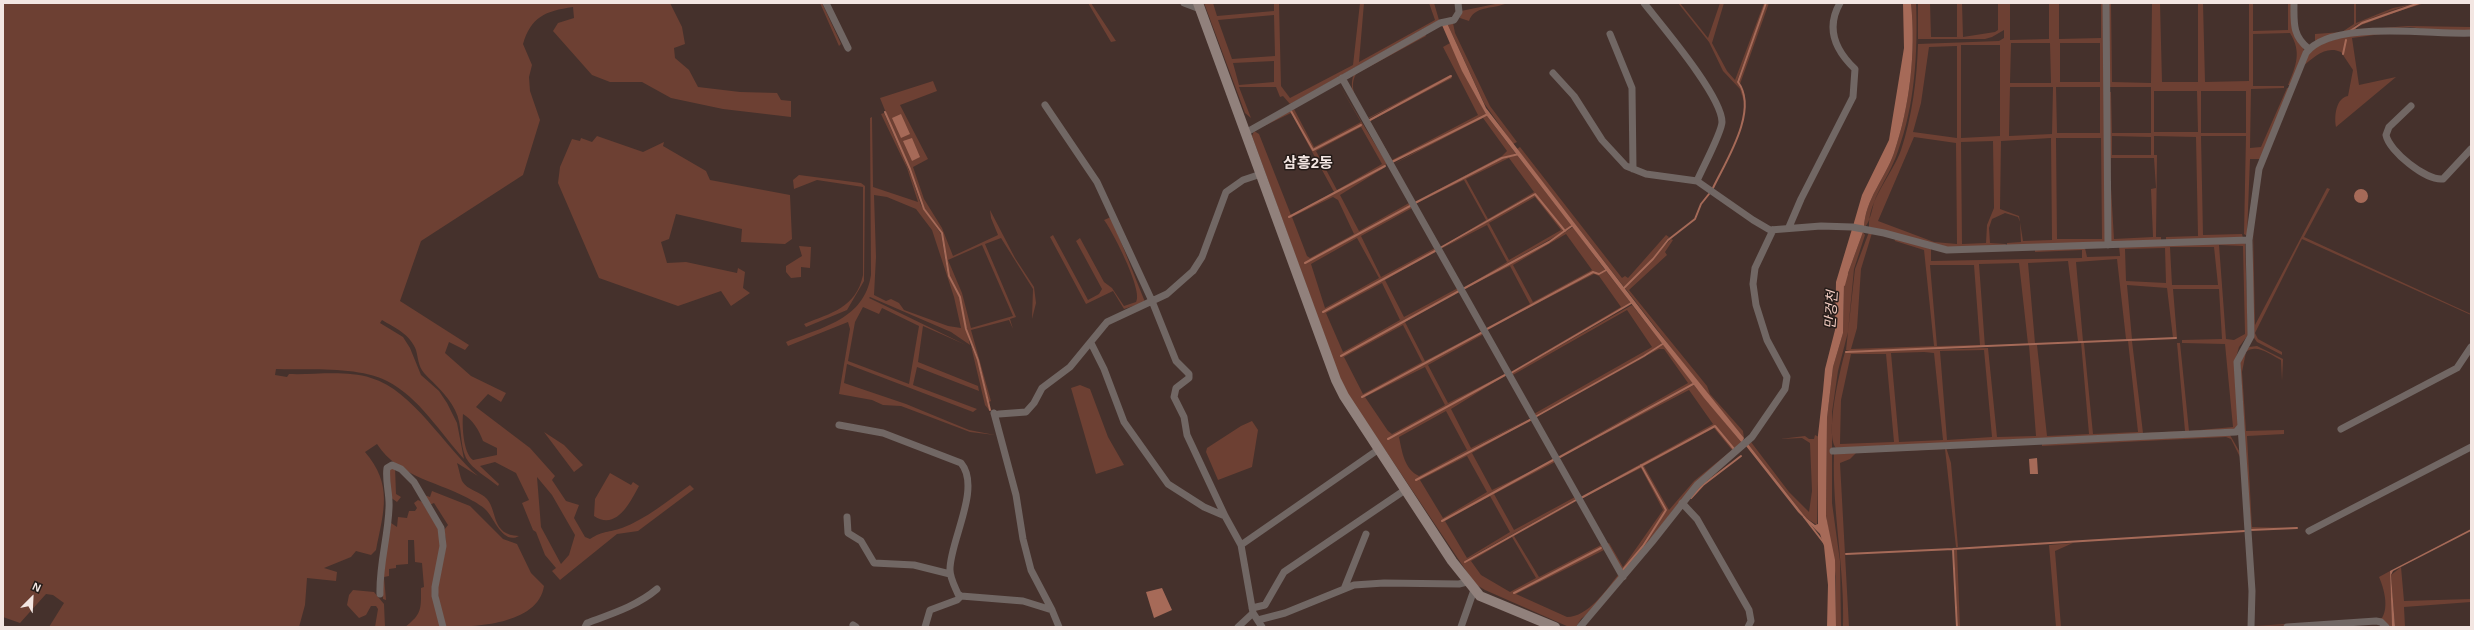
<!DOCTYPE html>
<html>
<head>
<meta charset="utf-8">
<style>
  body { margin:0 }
  #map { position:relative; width:2474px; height:630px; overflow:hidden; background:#45312c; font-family:Arial,sans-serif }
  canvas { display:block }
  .frame { position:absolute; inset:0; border:4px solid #f3e6e2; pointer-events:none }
  .north { position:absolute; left:12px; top:578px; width:40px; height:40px; -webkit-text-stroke:3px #251c19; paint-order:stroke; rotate:24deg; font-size:11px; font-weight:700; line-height:16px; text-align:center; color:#f3e6e2 }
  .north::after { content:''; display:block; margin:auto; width:14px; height:18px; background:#f3e6e2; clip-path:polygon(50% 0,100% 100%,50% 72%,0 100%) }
</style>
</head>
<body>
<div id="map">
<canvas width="2474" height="630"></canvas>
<div class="frame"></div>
<div class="north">N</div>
</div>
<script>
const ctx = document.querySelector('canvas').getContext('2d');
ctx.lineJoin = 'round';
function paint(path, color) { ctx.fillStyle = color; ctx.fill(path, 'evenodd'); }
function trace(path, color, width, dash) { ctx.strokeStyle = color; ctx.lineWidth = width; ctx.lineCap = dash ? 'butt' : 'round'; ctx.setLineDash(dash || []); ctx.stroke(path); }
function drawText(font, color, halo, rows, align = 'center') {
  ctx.font = font + ' Arial,"Noto Sans KR",sans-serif'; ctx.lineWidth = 3; ctx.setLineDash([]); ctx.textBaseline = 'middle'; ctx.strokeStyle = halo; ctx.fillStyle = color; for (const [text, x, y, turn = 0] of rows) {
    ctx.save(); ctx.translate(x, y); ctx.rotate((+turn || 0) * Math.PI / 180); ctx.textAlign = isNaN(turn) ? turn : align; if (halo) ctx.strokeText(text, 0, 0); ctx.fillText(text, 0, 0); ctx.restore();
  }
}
const green = new Path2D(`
  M3 3H670L682 27 685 44 674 48 675 58 689 70 698 87 740 92 777 93 781 100 791 101V117L723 109 671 98 642 82H610L592 75 553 31 558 23 574 18 573 7C545 11 531 17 523 44L532 65 529 77 530 91 540 120 523 175 421 241 400 301 469 345 465 350 449 342 445 353 471 376 506 393 501 402 488 394 476 407 530 448 555 476 552 480 566 501 579 505 574 518 585 537 590 539C604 530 608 533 622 528 646 519 669 500 690 485L694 489 638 531 617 534 560 580 552 571 556 568 545 555 536 532 533 530 522 503 529 500 516 473 495 462 480 466 499 484 498 486C488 478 472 469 466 458 459 443 463 425 455 410 447 394 435 385 424 373 418 366 418 357 416 350 410 334 395 328 382 320L380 323 403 337 410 348 421 375 439 391 447 403 457 423 464 459C440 433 419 397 387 381 358 366 309 370 276 369L275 375 287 377 289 374C315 375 346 370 371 378 413 390 445 448 478 476L457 463C459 469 460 476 462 481 467 490 481 492 487 499 498 512 491 535 519 536 503 545 494 518 486 510 483 507 477 503 473 501 441 482 399 478 377 444L365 452C393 485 384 510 376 550L371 555 356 551 351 557 324 568 337 572 336 581 307 578 305 605 299 627H49L64 603 53 595 46 594 20 623 3 617ZM463 414C473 420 479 430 483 441L497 448V455L473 460C463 453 462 425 463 414ZM537 477 552 495 575 535 569 555 561 564 541 527Z
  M820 3H822L841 44 839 46Z
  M1088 3H1091L1116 41 1111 42Z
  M1204 3H1213L1217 16 1274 11V3H1279L1281 86 1290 98 1353 65 1360 3H1364L1359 62 1435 20 1429 3H1434L1439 20 1290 104 1283 96 1280 97 1276 87H1239L1251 118 1245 113ZM1274 15 1275 56 1232 59 1218 20ZM1274 61V82L1239 85 1233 63Z
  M1500 3 1505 4C1492 9 1474 6 1469 21L1460 18 1461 11Z
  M1678 3H1680L1708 38 1720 3H1724L1712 43 1727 71 1735 80 1764 3H1766L1737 81C1741 89 1745 96 1745 105L1740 89 1723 71 1709 42Z
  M1767 3H1769L1740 84 1738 82Z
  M1911 3H1916C1918 52 1915 105 1898 151 1893 167 1883 182 1876 197 1872 206 1871 222 1864 228 1865 199 1885 179 1894 153 1910 106 1916 52 1911 3Z
  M1918 3H1930L1931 37H1957V3H1962L1963 37 1995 32 1998 30V3H2010V40L2049 39V3H2059V39L2101 38V3H2104L2107 243 2007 247V243L2021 242 2020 222 2018 217 2005 213 1992 219 1989 228 1990 243 2006 244 2005 247 1959 250 1869 227C1868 200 1892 175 1901 150 1912 117 1917 79 1918 44L1999 41 2004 38V30L1992 37 1985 39H1918ZM2011 43H2050L2051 83H2010ZM2060 43H2100V82H2060ZM1961 45H2000V136L1961 138ZM1957 46V138L1913 132 1921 103 1929 47ZM2010 87H2053L2052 134 2009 136ZM2056 87H2100V133H2057ZM1914 137 1956 143 1957 244 1934 242 1878 221ZM2051 138 2052 240 2023 241 2019 216 2000 209 2001 141ZM2056 138H2101L2102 239H2057ZM1993 141 1994 208 1987 225 1986 243 1962 244 1961 142Z
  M2108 3H2111L2112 82 2151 83 2152 3H2160L2162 82H2198V3H2203L2205 82 2249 81V3H2253V31L2288 30V3H2292L2304 51 2291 85H2288C2296 66 2302 52 2290 33L2253 34V86H2284V88L2251 89 2250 148 2261 147 2287 88H2290L2261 159H2250L2247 236 2244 234 2246 136H2201L2203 235 2242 234 2243 238 2166 241V237L2198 236 2196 137 2154 136V155H2157L2156 237H2161V241L2111 242 2109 188H2111L2114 239 2153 237 2151 189 2156 188 2154 158H2111V186L2108 92H2111L2112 133H2151V87H2108ZM2154 91H2197L2198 132H2154ZM2201 91H2246V133H2201ZM2112 136 2151 137V155H2112Z
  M2354 3H2356V23L2393 8 2417 3 2390 11 2356 25 2348 33 2315 41V34L2342 32 2354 24Z
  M2420 3H2425L2396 12 2356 27V30L2408 26 2471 27V31L2429 30 2410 27 2350 32C2367 15 2398 10 2420 3Z
  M1447 23H1453L1455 33 1490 106 1517 142 1513 144 1484 103Z
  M2404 31 2352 38 2359 85 2396 77 2336 127C2334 116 2336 98 2348 96L2353 70 2341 52C2326 45 2314 57 2302 67L2312 47 2349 35Z
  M1425 34 1426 36 1356 74C1347 90 1360 105 1368 118L1450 75 1452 78 1370 121 1392 160 1478 115 1443 47 1450 43 1487 116 1516 154 1501 158 1413 203 1502 156 1507 151 1483 118 1392 165 1451 132 1390 163 1367 122 1451 76 1366 120C1359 106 1347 90 1354 74Z
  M933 81 937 91 900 105 928 159 913 167 924 199 942 228 953 256 998 235 991 218 990 210 1015 258 1034 287 1036 303 1032 319 1033 289 1001 238 985 244 1016 317 1010 319 1013 329 1009 320 971 330 991 401 989 402 990 409 979 360 966 329 960 297 949 275 942 233 924 208 880 98ZM982 245 1013 316 971 328 962 293 948 260Z
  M1338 83 1387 164 1288 218 1387 166 1340 195 1359 231 1409 203 1410 205 1305 264 1411 206 1412 208 1361 236 1381 277 1435 248 1436 250 1323 312 1436 251 1385 280 1404 317 1458 288 1459 290 1340 357 1460 291 1405 322 1425 361 1482 331 1361 397 1483 333 1484 334 1428 365 1448 403 1505 374 1388 438 1506 375 1451 409 1471 448 1530 418 1415 480 1531 420 1472 453 1492 490 1554 460 1441 521 1554 460 1555 462 1494 494 1514 530 1575 497 1576 499 1464 561 1577 501 1514 536 1539 577 1601 545 1602 547 1512 593 1603 548 1604 550 1516 594 1567 617C1588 617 1606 590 1618 575L1619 577 1591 611 1581 619 1576 627H1569L1485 590 1475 584 1349 396 1341 381 1252 136 1254 131 1259 134 1291 215 1334 192 1291 113 1260 128 1294 109 1314 147 1361 122ZM1291 111 1313 149 1361 125 1313 151ZM1361 127 1382 164 1337 190 1316 151ZM1333 197 1338 200 1354 234 1310 258 1307 256 1292 217ZM1357 238 1379 278 1325 308 1311 264ZM1382 283 1400 320 1343 352 1326 313ZM1403 325 1422 362 1363 394 1344 357ZM1425 367 1445 405 1392 434 1388 431 1365 397ZM1446 411 1467 450 1419 476C1404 469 1402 451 1399 437ZM1467 456 1487 492 1443 518 1420 480ZM1490 496 1510 532 1467 558 1445 521ZM1512 537 1536 578 1510 592 1481 575 1471 561Z
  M884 113 909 169 921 205 941 234 948 276 960 298 970 345 951 332 870 297 869 298 966 345 923 326 918 362 978 386 979 391 917 367 913 385 977 409 973 412 847 364 844 383 906 404 969 430 995 435 970 432 901 406 883 405 872 400 839 394 850 329 848 322 788 346 786 342C822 327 864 320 871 275L870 118 872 117 873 187 918 202 907 168 881 114ZM874 195 887 197 916 209 932 230 954 297 961 328 948 326 904 310 899 303 891 299 886 301 874 295 876 257ZM863 307 879 314 882 308 919 326 909 384 848 361 855 322Z
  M597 136 643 152 664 142 663 146 706 171 710 180 790 195 792 239 785 244 741 242 742 229 676 214 669 239 661 242 667 263 686 262 737 273 738 268 745 272 743 288 750 293 731 306 721 291 678 306 599 278 558 183 560 167 572 139 580 141 581 138 592 142Z
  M1520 147 1622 278 1625 276 1628 278 1666 235 1669 237 1652 259 1624 287 1517 149Z
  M1517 155 1571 225 1566 231 1535 193 1438 249 1486 220 1464 180 1413 205 1502 159ZM1509 158 1534 192 1488 219 1466 179Z
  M799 175 861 183 865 186 864 281 847 310 806 327 804 324C831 313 856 308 863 275V187L817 180 794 189 793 180Z
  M2327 188 2330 189 2304 237 2471 314V315L2302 239 2255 333 2258 339 2282 352V355L2257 342 2252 335 2253 228 2255 325Z
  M1535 194 1565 231 1462 289 1507 262 1487 225 1439 250ZM1535 197 1561 230 1509 260 1489 223Z
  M1111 217 1145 302 1124 309 1113 291 1086 304 1050 237 1053 235 1088 300 1099 294 1102 289 1076 241 1080 238 1104 282 1112 288 1124 306 1136 302C1144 292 1112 230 1104 220Z
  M1573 227 1605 270 1599 273 1593 271 1485 329 1530 304 1510 266 1462 290 1549 242ZM1566 234 1592 270 1533 302 1513 265Z
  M1863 232 1865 235 1854 269 1848 332 1838 371 1832 412V503L1840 561 1841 624V627H1836V577L1826 516 1827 418 1833 367 1843 333 1844 284Z
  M1869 232 1872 233 1861 269 1857 328 1851 349 1934 346 1924 250 1895 241 1894 237 1931 249V261L2082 258V250L2035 252V250L2085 248 2087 257 2120 256 2119 246 2245 243 2248 335 2239 347 2235 361 2239 425 2236 429 1836 448C1825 434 1840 370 1845 352L1988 348 1997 437 2036 436 2029 345H2037L2047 436 2089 434 2081 342 2084 343 2093 434 2138 432 2128 341H2132L2143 433 2185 431 2177 343H2180L2189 431 2233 427 2225 344 2182 343V340L2222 339 2219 289H2173L2177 338H2173L2167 288 2127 285 2132 339H2126L2117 259 2076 262 2083 341H2078L2068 261 2028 263 2035 343 2028 344 2019 263 1979 264 1985 347 1850 351 1846 350 1855 269ZM2219 245 2243 246 2245 334 2234 340 2226 339ZM2170 247H2214L2218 285H2172ZM2165 248 2166 283 2126 281 2125 249ZM1930 265H1974L1980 345 1937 346ZM1984 350 1992 437 1947 440 1940 351ZM1924 352 1934 353 1943 440 1899 442 1891 353ZM1851 354H1886L1894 442 1840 444 1841 400Z
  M1671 239 1673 240 1665 252 1667 255 1629 290 1707 386 1710 394 1743 431 1744 438 1706 393 1625 288Z
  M799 246 811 247 810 268 801 267V277L791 278 786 272V266L802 256Z
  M1606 271 1631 303 1509 373 1621 307 1599 276 1594 274 1486 330 1594 272 1600 274Z
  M1632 305 1662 343 1644 356 1533 417 1532 415 1652 347 1627 310 1511 376 1510 374Z
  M1663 344 1693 383 1557 457 1688 383 1664 349H1659L1534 418 1645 357Z
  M971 346 978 360 989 410 985 405Z
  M2257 346 2283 359 2282 381 2281 360C2271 355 2256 343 2246 352L2242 372 2246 431 2284 430V434L2247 436 2252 527 2288 528 2249 529 2240 361 2249 347Z
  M1080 385 1090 389 1108 437 1124 465 1096 474 1071 388Z
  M1694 385 1742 443 1674 509 1624 573 1607 544 1609 543 1623 567 1663 510 1641 468 1580 499 1641 466 1666 511 1623 571 1667 510 1642 465 1715 426 1734 448 1715 425 1579 498 1713 424 1689 390 1557 459ZM1714 428 1732 450 1694 481 1669 510 1644 466Z
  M1252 421 1258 430 1252 467 1218 480 1206 452 1207 448 1241 426Z
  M544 432 564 445 583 465 574 472Z
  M1815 435 1819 437 1817 525 1806 518 1748 444 1751 442 1789 492 1809 512 1812 491 1810 443 1802 438 1780 439 1805 436 1809 439H1814Z
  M2230 435 2242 456 2240 457 2231 439 2226 437 2042 446V444Z
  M1946 447 1951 463 1958 547H1956L1945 449 1856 453 1850 459 1840 463 1849 627H1843C1845 569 1832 512 1834 454Z
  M389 467H395L396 494 401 497 397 502 390 497Z
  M610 473 631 485 633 482 639 486C630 502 617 531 594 516L595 499Z
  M432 491 470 506 503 539 517 544 531 573 544 586C538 625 474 627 445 627 442 616 437 602 437 591 438 569 450 551 444 530L448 525 434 503 429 505 424 495 430 497Z
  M418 500 422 502 439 530 441 541 436 569 441 627H405C422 614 421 609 421 588L424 587 422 563 415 562 414 540H408V564L396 565V568L389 569V576L384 577 386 600 383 599 381 581 391 523 397 527 398 517 407 518 409 511H415L417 508 414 503Z
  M2073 543 2055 551 2061 627H2056L2049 545Z
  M1954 550H1957L1960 627H1958Z
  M2401 567 2404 601 2471 599V602L2404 607 2405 627H2395L2391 575Z
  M2390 571 2392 627H2388L2387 624 2254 626 2382 618C2389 607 2384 588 2379 577Z
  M353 590 374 592 384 604 385 627H375L378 609 376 606H371L366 615 359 618 347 605 349 595Z`);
const water = new Path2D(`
  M1903 3H1911C1916 52 1910 106 1894 153 1885 179 1865 199 1864 228L1853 226 1862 195 1889 140 1904 48Z
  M1447 23 1486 108 1656 329 1744 438 1742 443 1704 398 1487 116 1462 71 1442 25Z
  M901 114 910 134 901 138 892 118Z
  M912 138 920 157 912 161 903 141Z
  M2354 196a7 7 0 1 1 14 0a7 7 0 1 1-14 0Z
  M1852 229 1863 232 1844 284 1843 333 1833 367 1827 418 1826 516 1835 560 1836 627H1827L1828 585 1824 546 1820 534 1798 512 1746 446 1748 444 1806 518 1815 525 1818 524V435L1823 391 1825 369 1835 330 1836 282Z
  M2037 458 2038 474H2030L2029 459Z
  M2471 529V531L2393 571 2391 575 2395 627H2392L2390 571Z
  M1162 588 1172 610 1154 618 1146 592Z`);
const stream = new Path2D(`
  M2350 31 2362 23 2419 3
  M2343 54 2346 40
  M1291 111 1313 150 1361 125
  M885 112 910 169 924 209 942 233 949 276 960 297 966 329 978 360 990 410
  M1368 121 1451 76
  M1392 162 1488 114
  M1713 188C1726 161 1759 110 1738 82L1766 3
  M1415 203 1502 158 1519 154
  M1289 217 1385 166
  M1440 248 1535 194 1565 231
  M1305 263 1410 206
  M1844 285 1847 274
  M1463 289 1549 242 1573 225
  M1623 289 1653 259 1668 240 1695 219 1701 204 1709 194
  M1323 312 1435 251
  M1487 329 1593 272 1599 274 1608 269
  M1846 352 2176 338
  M1341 356 1459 291
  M1511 373 1633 302
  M1362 397 1481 333
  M1535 417 1644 356 1664 343
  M1388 439 1505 375
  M1558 458 1695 383
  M1416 480 1530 420
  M1581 498 1715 426 1734 449
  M1691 498 1703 485 1741 456
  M1804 517 1824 543
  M1442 521 1553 460
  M2250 530 2297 528
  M1846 554 1953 549
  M1465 562 1576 500
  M1622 571 1643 546 1666 510 1641 465
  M1514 593 1601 548
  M1957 627 1953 549 2245 531`);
const street = new Path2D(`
  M826 3 848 48
  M1184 3 1200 9
  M1644 3C1662 26 1722 96 1722 122 1722 132 1702 169 1697 181
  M2106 3 2108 245
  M2294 3C2294 22 2292 36 2309 49
  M1610 34 1632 88 1633 169
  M1553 73 1574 96 1602 140 1626 166 1646 174 1697 181 1753 220 1770 230 1821 226 1852 227 1884 233 1947 250 2249 240
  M1342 78 1623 577
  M1045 105 1097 182 1152 301 1176 361 1189 374V378L1176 388 1174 397 1184 417 1187 435 1225 516 1241 545 1253 613 1262 627
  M2411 106 2389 127 2386 135C2389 151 2426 181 2443 179L2471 149
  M1247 132 1440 23 1454 20 1459 12 1458 3
  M1789 227 1801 199 1853 97 1855 69C1836 51 1825 29 1840 3
  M1091 343 1104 369 1124 422 1168 484 1204 507 1225 516
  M994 413 1016 495 1023 539 1031 570 1052 610
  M999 414 1026 412 1034 403 1042 388 1070 367 1107 322 1167 294 1193 271 1202 257 1226 192 1243 180 1261 174
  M839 425 883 433 961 463C982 488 949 543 950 570 950 578 955 587 958 594L961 596 1023 601 1052 610 1059 627
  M2241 426 2252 591 2251 627
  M2341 429 2457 368 2471 347
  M1833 451 2236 432 2241 426 2237 362 2251 336 2249 240 2259 169 2306 53C2331 19 2432 35 2471 33
  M1682 503 1697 519 1749 610 1751 621 1748 627
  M847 517 848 533 861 541 874 563 914 565 950 574
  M2309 531 2471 447
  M1241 545 1379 449
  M1344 589 1366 534
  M380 594C379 565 388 537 389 508 390 494 385 481 387 468L392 465 401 469 414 482 441 528 443 546 435 587V596L443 627
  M1252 608 1265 605 1284 572 1405 490
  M1258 620 1285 613 1354 585 1384 583 1459 584 1467 582
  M853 625 856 627
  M585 627 587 623C611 614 637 606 657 589
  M925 627 930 610 957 600 961 596
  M1238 627 1253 613
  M1461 627 1474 590
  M1580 627 1652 542 1697 485 1752 437 1785 389 1787 377 1767 340 1756 305 1753 284 1755 268 1773 230
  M2287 627 2376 621 2381 622 2386 627`);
const secondary = new Path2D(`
  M1198 3 1336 380 1344 396 1452 561 1480 596 1555 627`);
const waterNames = [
  ["만겅천",1832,310,-86]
];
const quarterNames = [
  ["삼흥2동",1308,164]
];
paint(green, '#6d4033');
paint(water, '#a66a58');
trace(stream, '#a66a58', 2);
trace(street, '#716764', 7);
trace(secondary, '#91817c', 10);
drawText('italic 14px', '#f5cfc4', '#251c19', waterNames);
drawText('bold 15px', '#f3e6e2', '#251c19', quarterNames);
</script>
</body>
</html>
